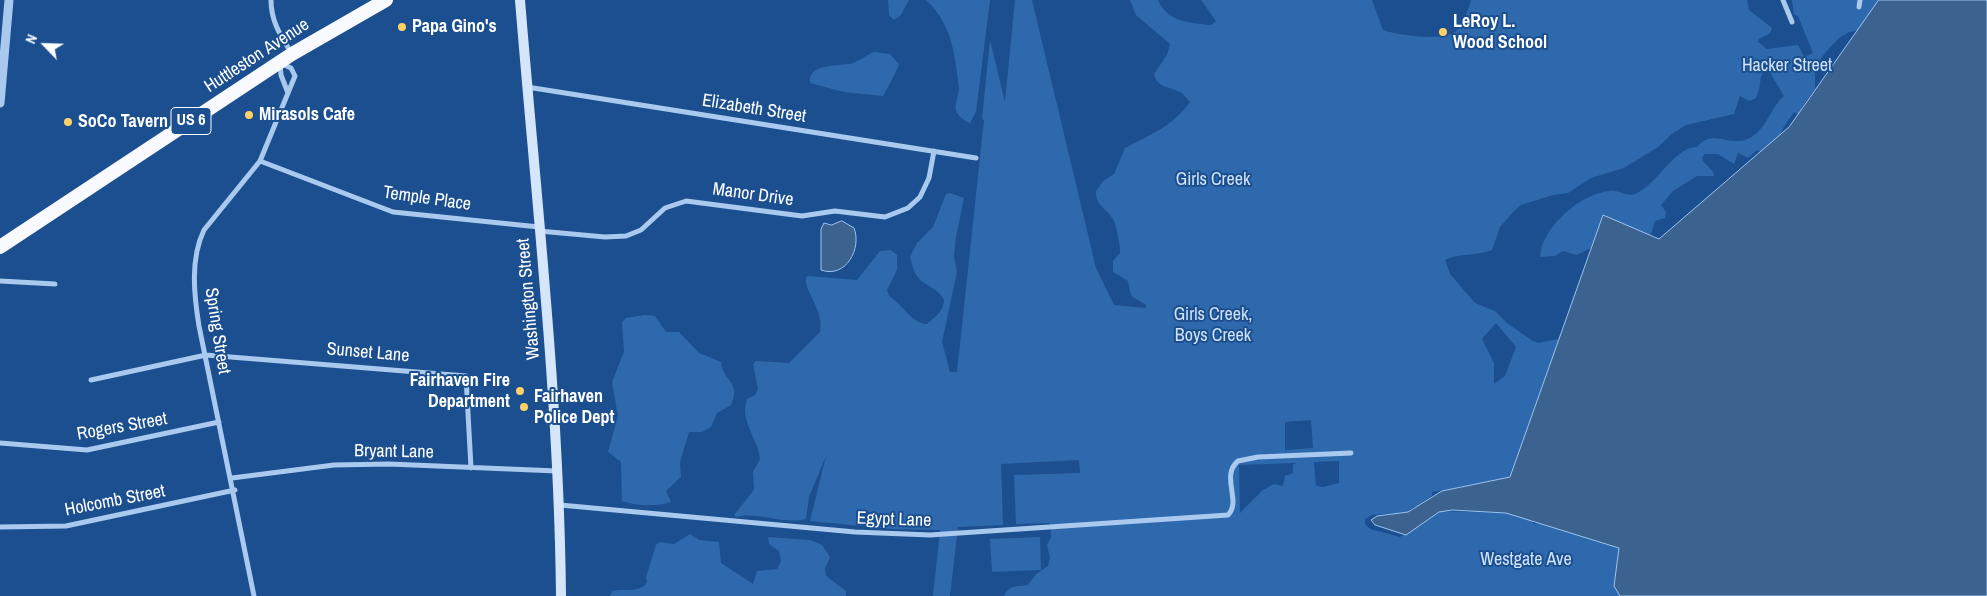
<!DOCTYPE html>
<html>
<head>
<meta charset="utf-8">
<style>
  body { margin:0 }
  #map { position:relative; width:1987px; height:596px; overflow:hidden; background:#1b4f8f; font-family:"Archivo Narrow",sans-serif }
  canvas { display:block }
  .north { position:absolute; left:20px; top:20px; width:50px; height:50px; -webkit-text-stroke:4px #1b4f8f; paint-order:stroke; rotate:294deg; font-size:14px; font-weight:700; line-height:20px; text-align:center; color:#fff }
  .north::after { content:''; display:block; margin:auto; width:18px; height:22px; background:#fff; clip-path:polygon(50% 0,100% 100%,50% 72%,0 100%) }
</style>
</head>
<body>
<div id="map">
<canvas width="1987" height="596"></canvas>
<div class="north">N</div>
</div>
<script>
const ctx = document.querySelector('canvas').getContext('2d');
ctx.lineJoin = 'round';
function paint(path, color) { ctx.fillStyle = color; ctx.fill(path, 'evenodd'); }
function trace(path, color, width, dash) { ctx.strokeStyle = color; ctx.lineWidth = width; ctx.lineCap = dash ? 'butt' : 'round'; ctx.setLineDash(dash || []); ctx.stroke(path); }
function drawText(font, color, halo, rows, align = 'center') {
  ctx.font = font + ' "Archivo Narrow",sans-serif'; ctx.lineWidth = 4; ctx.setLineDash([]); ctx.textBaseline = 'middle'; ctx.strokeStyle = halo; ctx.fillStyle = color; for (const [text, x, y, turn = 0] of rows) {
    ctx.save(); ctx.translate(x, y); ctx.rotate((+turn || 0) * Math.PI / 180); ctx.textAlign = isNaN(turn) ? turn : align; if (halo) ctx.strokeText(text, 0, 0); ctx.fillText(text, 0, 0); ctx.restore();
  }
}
const green = new Path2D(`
  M888 0H909L901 15 894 20 889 15Z
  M926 0H990L976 112 970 123C965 121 959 117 956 111 954 103 959 96 959 88 955 55 952 24 926 0Z
  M1015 0H1032L1096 268 1114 305 1146 308V305C1130 294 1132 302 1128 281L1113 272V261L1120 253C1121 248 1116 225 1114 221 1108 209 1095 206 1096 191L1103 181 1114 174 1125 148C1151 134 1172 127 1190 102 1187 99 1184 94 1180 92 1169 86 1158 89 1154 74L1167 55 1170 44 1136 15 1130 0H1158C1167 22 1190 23 1211 25L1216 21 1201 0H1372L1383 30C1396 35 1444 42 1456 31 1464 23 1468 11 1471 0H1747L1749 10 1772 28 1770 33 1759 39 1758 42 1767 49 1798 45 1804 57 1813 53 1798 16 1794 15 1792 0H1893L1859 30 1849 32 1839 38 1825 53 1815 67V89L1802 107 1801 116 1794 112 1783 128 1777 145 1765 155 1757 150 1748 158 1738 153 1734 164 1718 154H1705L1702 158C1704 166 1714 168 1714 176H1697L1673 191 1661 205 1666 212 1665 218 1655 221 1651 234 1599 244 1577 255 1563 251 1555 256 1540 257C1541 228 1580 194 1609 191 1619 189 1625 197 1635 194 1658 184 1674 147 1697 147 1711 129 1728 145 1745 140 1766 133 1769 109 1784 96L1762 59 1757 62 1763 71C1759 80 1761 89 1756 98L1749 101 1740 96 1734 114 1686 125 1672 134 1658 147 1624 168 1591 178 1568 193 1553 195 1521 205 1514 211 1500 227 1492 250C1478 256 1458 253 1445 260L1450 274 1475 303 1495 311 1507 323 1533 341 1538 343 1558 339 1563 343 1532 462 1506 481 1432 492V496L1417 506 1413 507 1408 512 1372 515 1365 519V524L1370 529 1400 537 1441 511 1506 513 1531 520 1534 524 1546 522 1620 548 1631 596H1004C1010 584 1017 587 1028 585L1036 574 1048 566 1050 558 1047 545 1051 537 1050 523 1016 524 1014 475 1080 473 1079 460 1001 464 1003 525 958 527 950 596H933L940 530 891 529 810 521 826 456 809 497 806 519C783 525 758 511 736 517L734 515 754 490 753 472 760 459C758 438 739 421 747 399L755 395 758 389 753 364 756 361 789 363 820 332C825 309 800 287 807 276L857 280 880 251 891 250 897 255V270L887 290 889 296C901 303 912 324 927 324 935 317 944 311 944 300 939 288 924 286 917 276 913 271 912 263 910 257L917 243 933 227 946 194 950 193 964 198 956 237 954 256 957 272 942 342 950 372H957L984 120 982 119 990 40 1005 102ZM1496 323 1516 347 1505 376 1494 384V363L1482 339ZM1311 420 1313 448 1285 450V422ZM1339 461V483L1323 487 1316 486 1314 462ZM1296 463 1293 465V473L1285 476 1283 486 1274 484 1263 490 1240 513 1239 465Z
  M874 52 890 54 899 64C899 67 885 93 883 96L844 92 810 83C808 62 840 67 853 63 860 61 866 55 874 52Z
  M645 315 655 316 666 332H679L699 353 721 362C722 380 742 383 731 405L717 413 711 427 702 432H689L680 462 681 477 666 491 671 502C658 507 635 506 622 501L621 462 608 452 618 416 612 382 624 352 622 322 626 318Z
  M690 534 699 540 719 542 721 563 753 584 757 571 777 569 781 561 779 551 769 544 768 537 810 540 822 545 830 557 825 569 826 576 846 591V596H610L612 591C624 588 640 594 647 582L646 577 656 545 659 542 674 544Z
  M1040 537 1041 570 992 572 990 539Z`);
const water = new Path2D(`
  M1879 0H1987V596H1620L1614 586 1619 548 1506 513 1452 510 1439 512 1406 535 1375 525 1371 520 1377 516 1408 512 1442 491 1510 477 1603 215 1659 239 1789 127Z
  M842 221 854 228C862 248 846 279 821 270V229L824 223 831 225Z`);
const minor = new Path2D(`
  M271 0C271 22 281 36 292 54
  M1783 0 1792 22
  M1859 7 1860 0
  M527 87 976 158
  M260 161 393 212 539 227
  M539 231 605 237 626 236 641 230 665 208 686 201 802 216 835 211 885 217 908 208 920 197 929 178 934 151
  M0 281 55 284
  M91 380 206 355 466 376 471 468
  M0 443 87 450 219 422
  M232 478 334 465 389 464 557 471
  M560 505 855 532 930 535 1228 515C1242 501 1220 476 1238 461L1258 457 1351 453
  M0 527 66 526 235 490
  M254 596 199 326C194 295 190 259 204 230L260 161 295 76 291 68 280 63 281 75 288 93`);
const tertiary = new Path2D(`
  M0 103 9 0`);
const secondary = new Path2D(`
  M520 0C536 198 559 397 561 596`);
const trunk = new Path2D(`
  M0 247 292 54 386 0`);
const markers = [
  [402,27,5,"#ffd166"],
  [1443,32,5,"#ffd166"],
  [249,115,5,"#ffd166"],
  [68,122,5,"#ffd166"],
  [520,391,5,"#ffd166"],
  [524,407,5,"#ffd166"]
];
const shields = [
  [191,121,40]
];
const shieldNames = [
  ["US 6",191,121]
];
const poiNames = [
  ["LeRoy L.",1453,22],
  ["Wood School",1453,43],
  ["Papa Gino's",412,27],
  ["Mirasols Cafe",259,115],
  ["SoCo Tavern",78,122],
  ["Fairhaven Fire",510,381,"right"],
  ["Department",510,402,"right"],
  ["Fairhaven",534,397],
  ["Police Dept",534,418]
];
const streetNames = [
  ["Huttleston Avenue",257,56,-33],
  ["Elizabeth Street",754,109,9],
  ["Manor Drive",753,195,8],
  ["Temple Place",427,199,8],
  ["Washington Street",529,299,-95],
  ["Spring Street",217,331,81],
  ["Sunset Lane",368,353,5],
  ["Rogers Street",122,427,-10],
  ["Bryant Lane",394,452,1],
  ["Holcomb Street",115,501,-11],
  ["Egypt Lane",894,520,2]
];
const parkNames = [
  ["Hacker Street",1787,66],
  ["Girls Creek",1213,180],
  ["Girls Creek,",1213,315],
  ["Boys Creek",1213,336],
  ["Westgate Ave",1526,560]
];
paint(green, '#2e69ad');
paint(water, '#3c6290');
trace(water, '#9cc4f0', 1);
trace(minor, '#a9c9ee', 5);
trace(tertiary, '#a9c9ee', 9);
trace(secondary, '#d6e6fa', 10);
trace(trunk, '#f8faff', 14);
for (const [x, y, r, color] of markers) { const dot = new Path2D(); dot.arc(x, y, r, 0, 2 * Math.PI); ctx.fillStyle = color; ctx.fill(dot); trace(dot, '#1b4f8f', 2); }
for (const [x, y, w] of shields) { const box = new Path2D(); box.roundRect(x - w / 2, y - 13.5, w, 27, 4); ctx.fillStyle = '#1b4f8f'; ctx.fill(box); trace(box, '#fff', 1); }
drawText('bold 16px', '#fff', null, shieldNames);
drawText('bold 18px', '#fff', '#1b4f8f', poiNames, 'left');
drawText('18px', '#fff', '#1b4f8f', streetNames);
drawText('18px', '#cfe3fa', '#1b4f8f', parkNames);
</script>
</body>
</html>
